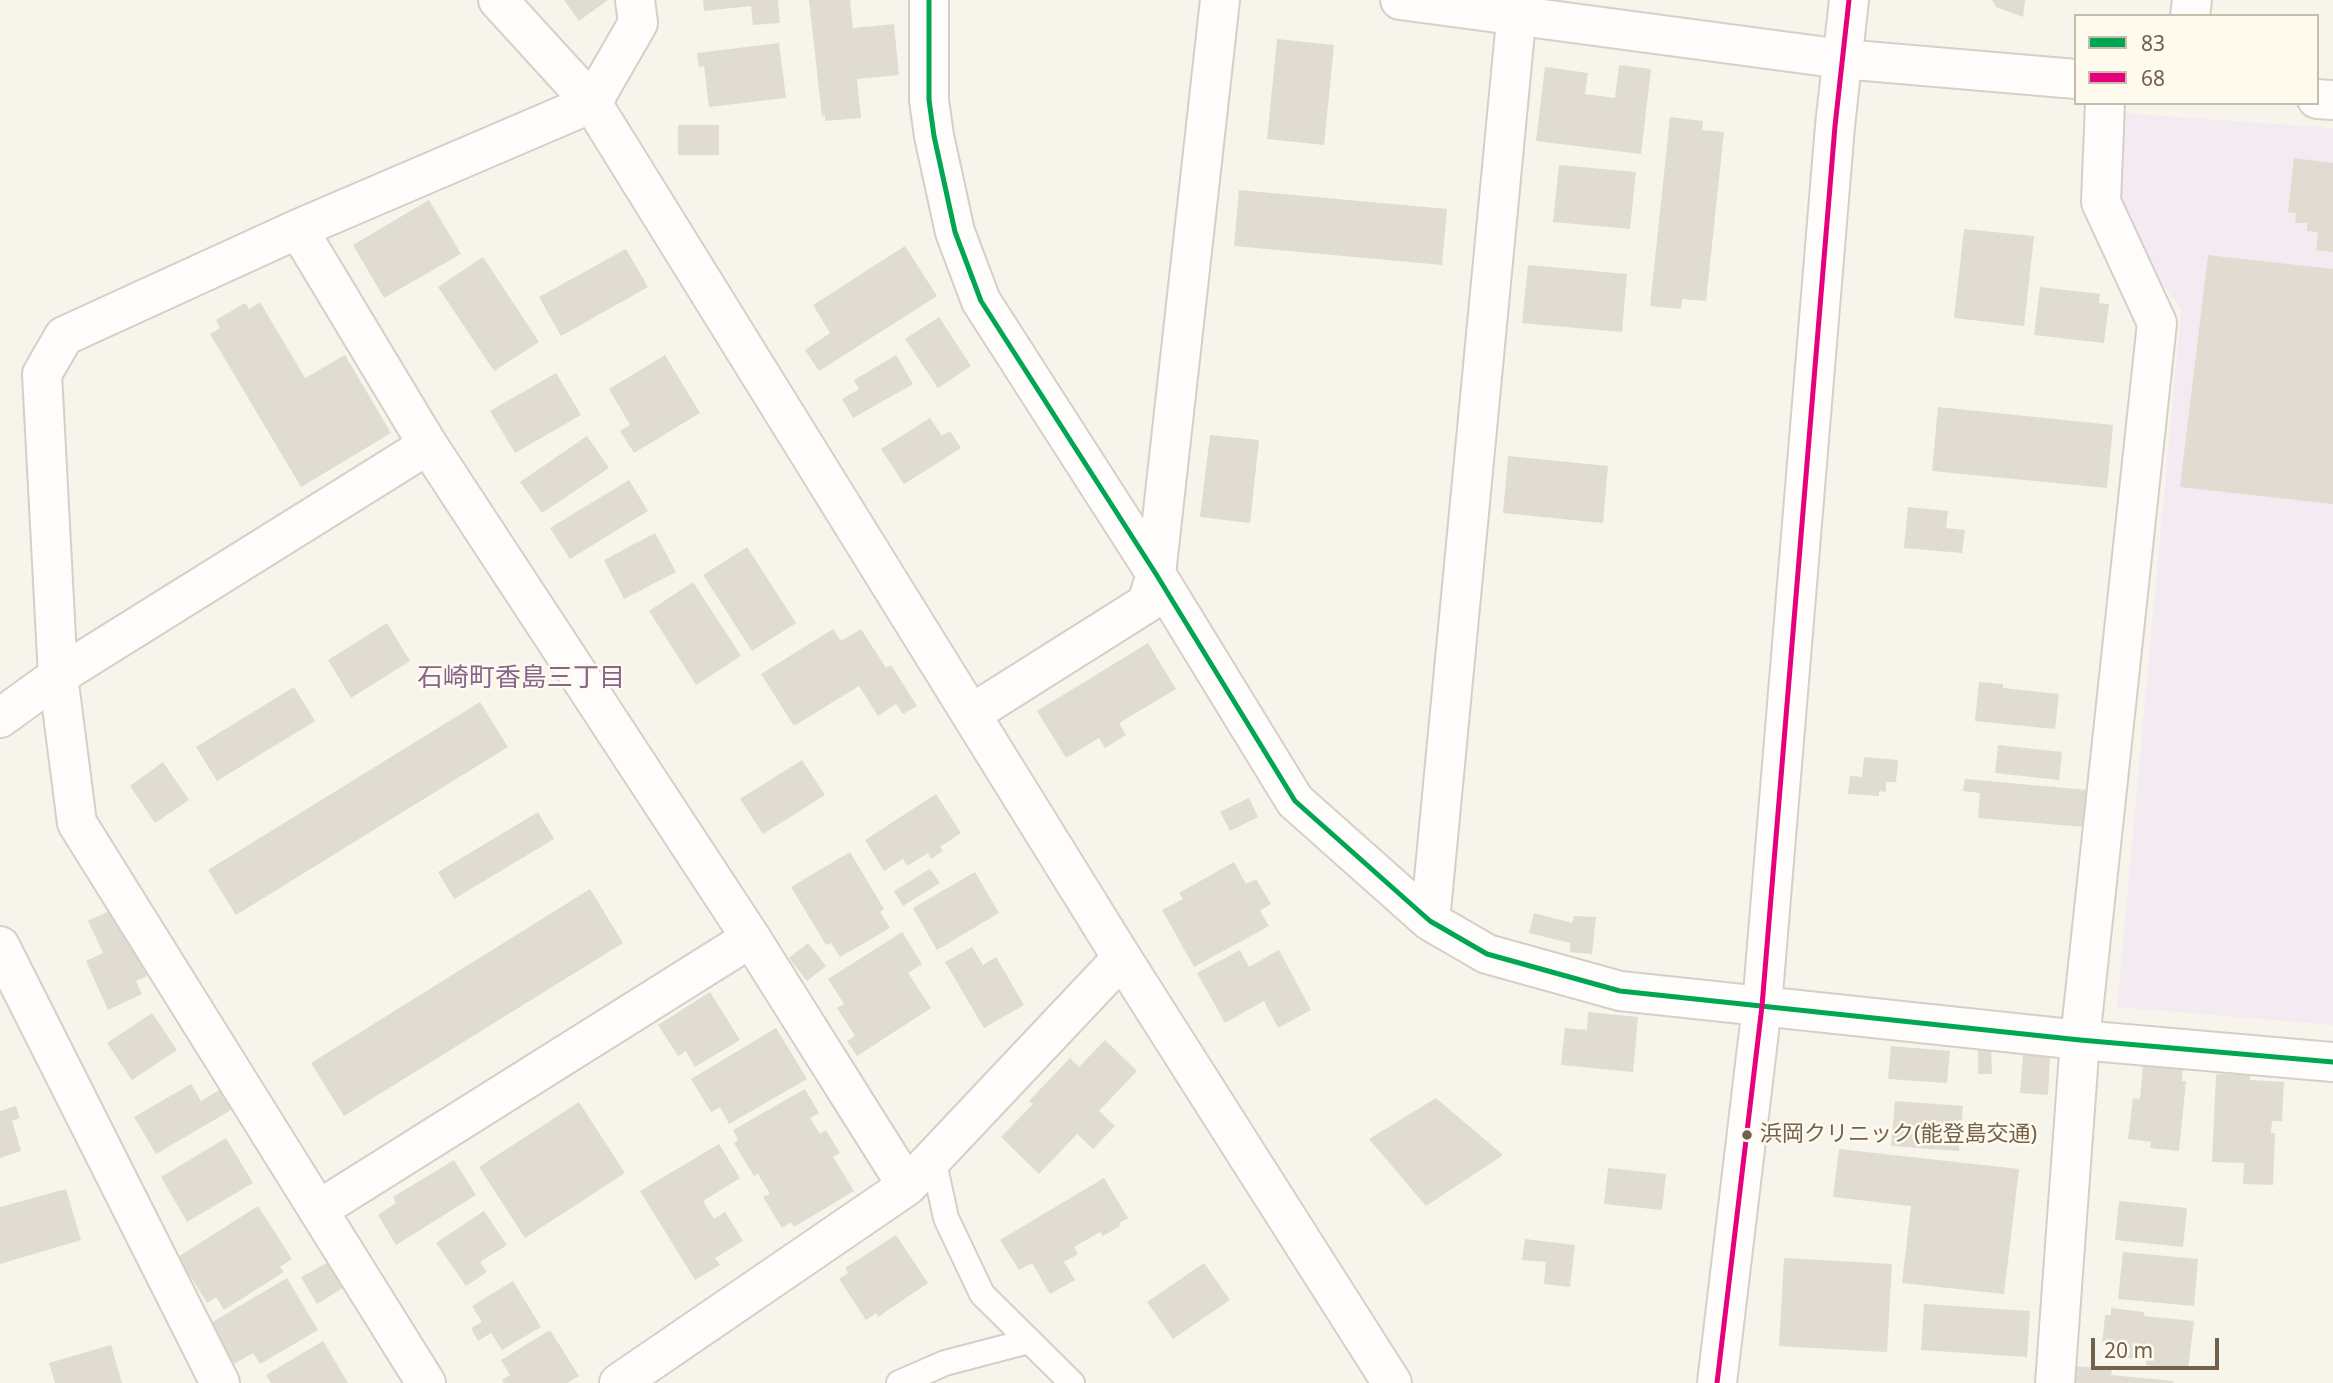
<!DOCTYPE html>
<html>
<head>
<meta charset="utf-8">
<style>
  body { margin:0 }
  #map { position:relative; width:2333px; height:1383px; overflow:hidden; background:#f6f4eb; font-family:"Noto Sans",sans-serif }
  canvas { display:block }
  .legend { position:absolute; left:2074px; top:14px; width:245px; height:91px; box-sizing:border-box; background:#fefaed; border:2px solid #c6bdad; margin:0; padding:9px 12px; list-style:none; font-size:21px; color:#73614d }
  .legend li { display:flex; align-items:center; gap:14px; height:35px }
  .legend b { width:35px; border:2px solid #c6bdad }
  .scale { position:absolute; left:2091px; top:1338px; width:128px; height:32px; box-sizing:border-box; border:4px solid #73614d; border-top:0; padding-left:9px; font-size:21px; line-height:24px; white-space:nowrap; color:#73614d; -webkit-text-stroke:5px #fefaed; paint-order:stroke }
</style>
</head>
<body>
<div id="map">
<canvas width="2333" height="1383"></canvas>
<ul class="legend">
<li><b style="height:9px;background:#00a651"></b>83</li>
<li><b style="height:9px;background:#e5007d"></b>68</li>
</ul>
<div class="scale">20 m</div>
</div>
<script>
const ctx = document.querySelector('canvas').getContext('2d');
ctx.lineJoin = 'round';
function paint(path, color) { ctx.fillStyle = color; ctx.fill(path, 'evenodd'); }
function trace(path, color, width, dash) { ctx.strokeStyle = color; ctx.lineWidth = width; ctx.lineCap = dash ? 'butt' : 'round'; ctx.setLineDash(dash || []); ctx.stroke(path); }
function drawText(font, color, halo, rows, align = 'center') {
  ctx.font = font + ' "Noto Sans","Noto Sans JP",sans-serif'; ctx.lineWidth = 5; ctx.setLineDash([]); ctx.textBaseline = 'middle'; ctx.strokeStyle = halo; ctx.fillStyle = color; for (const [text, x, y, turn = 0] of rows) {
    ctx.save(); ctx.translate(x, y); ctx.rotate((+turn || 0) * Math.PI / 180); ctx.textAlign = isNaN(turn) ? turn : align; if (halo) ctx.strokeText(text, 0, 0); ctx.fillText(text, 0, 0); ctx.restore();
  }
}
const education = new Path2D(`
  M2120 113 2333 128V1025L2117 1007 2181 310 2120 225Z`);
const building = new Path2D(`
  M564 0H608L579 21Z
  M703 0H778L780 23 753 25 751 6 704 11Z
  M809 0H850L853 28 894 24 899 75 857 79 861 118 825 121V115L822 116Z
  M1992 0H2025L2023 17 1996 7Z
  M1277 39 1334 45 1324 145 1267 139Z
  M779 43 786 98 709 107 704 66 699 67 697 53Z
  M1619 65 1651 69 1641 154 1536 141 1545 67 1588 73 1585 94 1615 98Z
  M1670 117 1703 121 1702 130 1724 132 1706 301 1682 299 1681 309 1650 306Z
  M678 125H719V155H678Z
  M2294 158 2333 163V252L2316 250 2318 232 2307 231V223H2295L2296 213 2288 212Z
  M1559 165 1636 172 1630 229 1553 222Z
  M1239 190 1447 209 1442 265 1234 246Z
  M429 200 461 254 384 298 353 245Z
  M1964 229 2034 236 2024 326 1954 318Z
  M905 246 937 296 819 371 805 350 830 333 813 305Z
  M626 249 648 287 561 336 539 297Z
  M2208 255 2333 269V504L2180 487Z
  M483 257 539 342 494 371 438 287Z
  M1528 265 1627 274 1622 332 1522 323Z
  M2040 287 2100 294 2099 303 2109 304 2104 343 2034 335Z
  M260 302 305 378 345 355 391 433 301 487 210 334 220 328 216 320 245 303 249 309Z
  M939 317 971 366 938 388 905 339Z
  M665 355 700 413 634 453 620 431 630 425 609 389Z
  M896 355 913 384 853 418 842 399 859 389 854 380Z
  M556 373 581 415 515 453 490 411Z
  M1938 407 2113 425 2107 488 1932 471Z
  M930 418 942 436 950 431 961 448 904 484 881 449Z
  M1210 435 1259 440 1250 523 1200 517Z
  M587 436 609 468 542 513 520 482Z
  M1508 456 1608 466 1603 523 1503 513Z
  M629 480 648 511 570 559 550 528Z
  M1908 507 1948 511 1946 528 1965 530 1962 553 1904 548Z
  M655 533 676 572 624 599 604 560Z
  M747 547 796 623 752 651 703 575Z
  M693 582 741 656 696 685 649 611Z
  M387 623 410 661 351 698 328 660Z
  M833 629 841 641 861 629 886 668 891 665 917 706 903 714 896 704 878 716 859 686 794 726 761 674Z
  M1148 643 1176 689 1119 723 1126 735 1105 748 1099 738 1066 758 1037 711Z
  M1979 682 2003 684V688L2059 694 2055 729 1975 721Z
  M294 687 315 721 217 781 196 747Z
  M480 702 508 747 236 915 208 870Z
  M1998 745 2062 752 2059 780 1995 773Z
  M1864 757 1898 760 1896 782H1886V792L1879 791V796L1848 794 1850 776 1862 777Z
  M802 760 825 795 763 834 740 799Z
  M163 762 189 800 155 823 130 786Z
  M1965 779 2088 790 2084 827 1978 818 1980 793 1963 791Z
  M936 794 961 833 940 847 943 851 931 859 928 853 907 866 903 859 884 871 865 840Z
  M1249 798 1258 817 1230 831 1220 812Z
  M538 812 554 839 454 899 438 872Z
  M850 852 884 909 880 912 890 928 840 957 831 943 826 945 791 887Z
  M1234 862 1246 884 1256 879 1271 904 1260 911 1269 926 1194 967 1162 910 1183 899 1179 893Z
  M930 869 940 883 903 906 894 891Z
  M975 872 999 913 937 950 913 908Z
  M590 889 623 943 344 1116 311 1063Z
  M116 908 147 976 136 981 142 994 108 1010 86 961 103 953 88 921Z
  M1534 913 1572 923 1574 916 1596 917 1592 954 1570 952V943L1529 933Z
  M902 932 922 964 908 973 931 1008 857 1056 847 1041 855 1036 837 1008 844 1004 828 979Z
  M808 943 826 966 807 981 789 958Z
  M972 947 983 965 996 957 1024 1005 984 1028 945 962Z
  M1240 950 1249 967 1279 950 1311 1010 1278 1028 1264 1001 1225 1023 1197 973Z
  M710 992 740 1040 695 1067 686 1051 678 1056 658 1025Z
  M1588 1012 1638 1017 1633 1072 1561 1065 1565 1028 1587 1030Z
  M152 1013 177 1050 132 1080 107 1043Z
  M776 1028 807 1079 729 1124 720 1107 711 1112 691 1079Z
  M1105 1040 1137 1071 1099 1111 1115 1126 1093 1149 1077 1134 1039 1174 1001 1137 1033 1104 1029 1101 1070 1058 1079 1067Z
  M1978 1045H1991L1992 1074H1978Z
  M1891 1046 1950 1051 1947 1083 1888 1079Z
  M2023 1054 2050 1056 2048 1095 2020 1093Z
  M2143 1065 2183 1069 2182 1081H2186L2179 1151 2150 1148 2151 1142 2128 1139 2133 1098 2140 1099Z
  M2216 1074 2250 1075V1080L2284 1082 2282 1121H2272L2271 1133H2275L2273 1185 2243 1184 2244 1163 2212 1162Z
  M191 1084 201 1101 226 1086 238 1106 156 1154 134 1117Z
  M805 1089 819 1113 810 1118 820 1134 826 1130 840 1153 833 1157 854 1191 794 1227 791 1222 782 1228 763 1197 770 1194 758 1174 754 1176 734 1143 738 1140 733 1130Z
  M1436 1098 1503 1155 1426 1206 1369 1139Z
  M1895 1101 1963 1106 1959 1151 1891 1146Z
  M579 1102 625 1173 525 1238 479 1167Z
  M16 1106 20 1118 12 1121 21 1151 0 1158V1111Z
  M226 1138 253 1183 187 1222 161 1177Z
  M719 1144 740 1178 703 1201 714 1219 725 1212 743 1241 715 1258 720 1265 695 1280 640 1191Z
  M1839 1149 2019 1169 2004 1294 1902 1283 1911 1206 1833 1197Z
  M454 1160 476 1195 396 1245 378 1215 396 1203 393 1197Z
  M1608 1168 1666 1174 1662 1210 1604 1204Z
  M1104 1178 1128 1218 1119 1223 1120 1226 1103 1236 1100 1232 1074 1247 1078 1254 1064 1262 1075 1280 1050 1294 1032 1263 1019 1270 1000 1240Z
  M66 1189 81 1240 0 1264V1207Z
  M2119 1201 2187 1208 2183 1247 2115 1240Z
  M258 1206 292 1259 280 1267 284 1272 224 1310 216 1297 207 1303 178 1257Z
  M484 1211 507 1245 480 1262 487 1272 466 1286 436 1243Z
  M896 1235 928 1283 878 1317 876 1313 866 1320 839 1279 848 1273 845 1268Z
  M1525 1239 1575 1245 1570 1287 1544 1284 1546 1262 1522 1260Z
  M2123 1252 2198 1259 2194 1306 2118 1299Z
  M1784 1258 1892 1264 1887 1352 1779 1346Z
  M329 1262 343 1288 317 1304 301 1277Z
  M1204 1263 1230 1300 1173 1339 1147 1302Z
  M287 1278 318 1330 260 1364 253 1353 234 1364 209 1324Z
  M513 1281 541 1327 502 1350 491 1333 478 1341 471 1328 482 1322 472 1306Z
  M1924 1304 2030 1311 2027 1357 1921 1350Z
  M2111 1308 2144 1312V1316L2194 1321 2188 1370 2146 1365V1360L2112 1356V1347L2102 1346 2105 1315H2111Z
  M550 1330 579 1376 567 1383H504L502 1380 510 1375 501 1360Z
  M323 1341 348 1383H271L266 1375Z
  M111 1345 122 1383H55L49 1363Z
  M2074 1366 2112 1369 2111 1375 2173 1381V1383H2072Z`);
const lane = new Path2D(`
  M933 1158 946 1218 982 1294 1072 1383
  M899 1383 945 1363 1029 1341`);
const street = new Path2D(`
  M929 0V100L934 136 955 232 981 301 1156 574 1295 801 1430 921 1487 954 1620 991 2080 1040 2333 1062
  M2190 16 2192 0
  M298 229 428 445 751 938 907 1186
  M58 676 428 445
  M971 714 1147 603 1156 574 1220 0
  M1430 921 1518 0
  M0 946 220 1383
  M318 1210 751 938
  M426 1383 77 823 58 676 42 374 64 336 298 229 592 103 638 23 635 0
  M619 1383 907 1186 1122 958
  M2055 1383 2080 1040 2157 323 2101 202 2105 103`);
const secondary = new Path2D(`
  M498 0 592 103 1122 958 1392 1383
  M1400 0 1842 59 2076 79
  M2317 99 2333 100
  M0 718 58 676
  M1717 1383 1762 1006 1835 126 1849 0`);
const bus1 = new Path2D(`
  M929 0V100L934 136 955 232 981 301 1156 574 1295 801 1430 921 1487 954 1620 991 2080 1040 2333 1062`);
const bus2 = new Path2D(`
  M1717 1383 1762 1006 1835 126 1849 0`);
const markers = [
  [1747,1135,6,"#73614d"]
];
const busNames = [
  ["浜岡クリニック(能登島交通)",1760,1135]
];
const neighbourhoodNames = [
  ["石崎町香島三丁目",521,679]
];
paint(education, '#f4ebf2');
paint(building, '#e1dcd2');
trace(lane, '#d4d0c8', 28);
trace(street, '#d4d0c8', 42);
trace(secondary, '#d5d0c8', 42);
trace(lane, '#fefdfc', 24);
trace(street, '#fefdfc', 38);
trace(secondary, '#fefdfc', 38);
trace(bus1, '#00a651', 5);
trace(bus2, '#e5007d', 5);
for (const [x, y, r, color] of markers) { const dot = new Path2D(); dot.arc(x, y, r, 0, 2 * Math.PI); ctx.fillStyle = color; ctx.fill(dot); trace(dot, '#fefaed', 2.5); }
drawText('22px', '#73614d', '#fefaed', busNames, 'left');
drawText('26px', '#88658f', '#fefaed', neighbourhoodNames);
</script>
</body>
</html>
